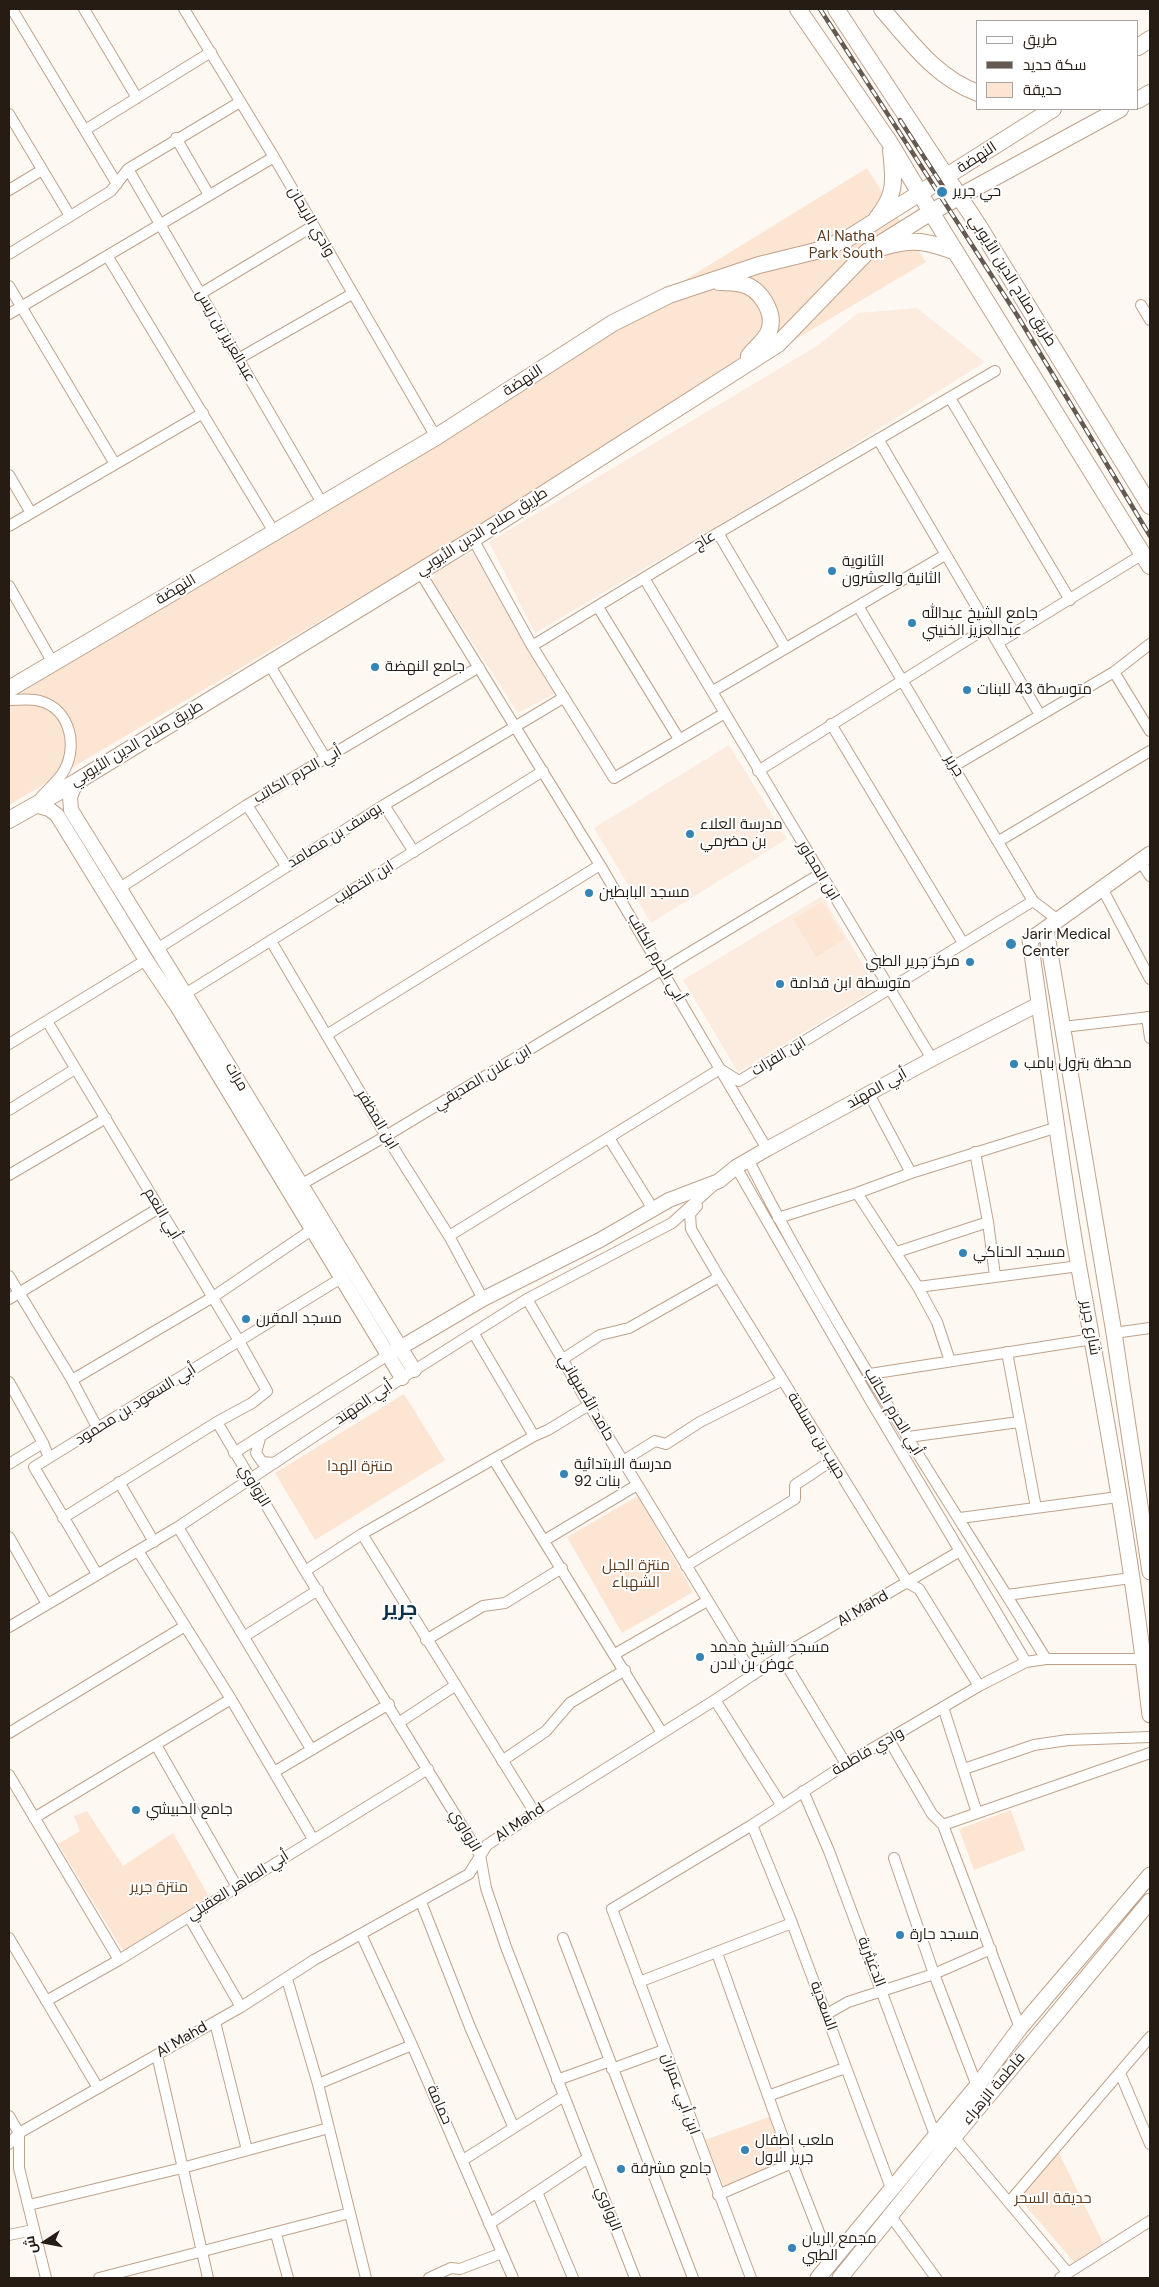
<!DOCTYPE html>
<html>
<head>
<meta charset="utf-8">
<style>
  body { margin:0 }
  #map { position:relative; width:1159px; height:2287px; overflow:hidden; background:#fef8f3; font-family:"DM Sans",Cairo,sans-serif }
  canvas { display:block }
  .frame { position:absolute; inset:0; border:10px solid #271c13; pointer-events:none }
  .legend { position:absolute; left:976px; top:20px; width:162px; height:90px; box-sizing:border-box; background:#fff; border:1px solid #a9a4a1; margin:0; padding:6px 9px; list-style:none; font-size:15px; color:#271c13 }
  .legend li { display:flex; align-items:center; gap:10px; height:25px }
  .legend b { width:25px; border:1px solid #a9a4a1 }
  .north { position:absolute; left:20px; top:2217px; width:50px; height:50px; -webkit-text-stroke:4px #fff; paint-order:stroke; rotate:259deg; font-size:14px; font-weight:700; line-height:20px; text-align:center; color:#271c13 }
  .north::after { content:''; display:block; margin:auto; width:18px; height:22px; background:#271c13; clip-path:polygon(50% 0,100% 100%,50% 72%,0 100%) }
</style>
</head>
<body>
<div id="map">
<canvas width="1159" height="2287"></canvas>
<div class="frame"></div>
<ul class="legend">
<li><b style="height:6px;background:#fff"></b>طريق</li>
<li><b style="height:6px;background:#645a52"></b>سكة حديد</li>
<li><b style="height:14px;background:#fde5d3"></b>حديقة</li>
</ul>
<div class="north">ش</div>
</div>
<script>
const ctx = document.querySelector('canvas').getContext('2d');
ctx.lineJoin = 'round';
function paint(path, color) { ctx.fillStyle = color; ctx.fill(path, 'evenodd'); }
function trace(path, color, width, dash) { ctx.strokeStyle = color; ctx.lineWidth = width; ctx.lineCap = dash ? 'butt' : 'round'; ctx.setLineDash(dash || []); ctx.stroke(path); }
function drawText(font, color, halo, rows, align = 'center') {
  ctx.font = font + ' "DM Sans",Cairo,sans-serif'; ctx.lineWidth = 4; ctx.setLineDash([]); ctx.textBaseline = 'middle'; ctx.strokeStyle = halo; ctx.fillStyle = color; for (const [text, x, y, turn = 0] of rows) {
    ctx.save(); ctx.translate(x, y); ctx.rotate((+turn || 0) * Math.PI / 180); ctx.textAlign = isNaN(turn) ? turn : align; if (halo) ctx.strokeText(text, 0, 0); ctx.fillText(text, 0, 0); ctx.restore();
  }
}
const built = new Path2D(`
  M917 308 985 362 842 452 535 633 489 542 817 346 858 313Z
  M473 552 554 694 518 713 432 580 436 571Z
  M729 745 787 839 651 923 594 828Z
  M822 896 877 988 738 1072 683 980Z`);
const green = new Path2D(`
  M867 168 926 262 9 805V696Z
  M822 902 845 939 816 957 793 919Z
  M404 1394 445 1460 315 1540 275 1473Z
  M638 1496 693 1592 622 1633 567 1537Z
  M1011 1810 1025 1850 974 1870 959 1829Z
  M87 1811 123 1866 173 1833 211 1900 125 1951 120 1946 58 1844 80 1831 74 1816Z
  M769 2117 785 2161 724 2186 705 2140Z
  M1058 2151 1103 2243 1074 2262 1019 2198Z`);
const minor = new Path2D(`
  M12 9 117 184
  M84 9 137 98
  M184 9 274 157 436 437
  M9 114 70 216
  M85 130 211 52
  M176 138 209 195
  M128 169 322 503
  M9 190 42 170
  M9 254 111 191 128 169 240 102
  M108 257 274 532
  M9 286 115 464
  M200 294 313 226
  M1141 305 1150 320
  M9 314 274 157
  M238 359 352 294
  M950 398 1070 600
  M878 439 1040 715
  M9 475 31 513
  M9 526 203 413
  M718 533 785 647
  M473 539 532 646 614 778 725 713
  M420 572 600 865 767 1149
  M644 578 932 1059
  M9 586 53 663
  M858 606 1033 901 1058 920
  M598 607 679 739
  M998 643 1143 554
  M532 646 718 533 995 371
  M269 664 326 759
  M1114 672 1150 731
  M713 691 945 555
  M9 700C19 700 30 698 40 701 71 709 79 749 62 774 56 782 48 790 41 797
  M831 724 963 943
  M954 766 1114 672 1150 644
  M758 771 988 627
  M247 805 286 866
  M384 805 414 852
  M999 841 1150 751
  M1140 861 1150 876
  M120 888 247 805 479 667
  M1102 888 1150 979
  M271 941 386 1136 449 1236 483 1299
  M157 949 384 805 563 698
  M185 994 543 771
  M1147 1017 1150 1038
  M47 1021 239 1341 267 1391 252 1403 217 1422 63 1518
  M1063 1027 1150 1017
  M328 1034 600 865
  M9 1044 146 960
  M869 1094 911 1173
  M9 1110 75 1069
  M609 1138 653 1209
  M975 1152 988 1222 995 1276
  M749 1161C836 1333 945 1494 1046 1659
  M736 1167 869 1398 1026 1662
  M9 1175 106 1118
  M302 1184 386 1136 820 874
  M857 1193 918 1287 937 1322 950 1361
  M697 1206 690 1214 691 1229 719 1277 908 1583 919 1589 979 1686
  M778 1218 857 1193 911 1173 1058 1127
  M449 1236 720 1069 739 1081 1033 901
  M897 1252 988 1222
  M9 1276 72 1380 98 1429
  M918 1287 1079 1266
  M9 1299 159 1208
  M527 1299 589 1405 753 1675
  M1114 1333 1150 1328
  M474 1334 534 1436
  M1007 1352 1036 1508
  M563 1359 600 1335 629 1328 719 1277
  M870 1374 1093 1339
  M72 1380 213 1297 313 1229
  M9 1382 43 1443 49 1458
  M217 1422 305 1571 480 1855 486 1888 506 1947 635 2278
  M908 1437 1019 1422
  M260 1438 256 1453 262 1462 275 1463
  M234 1453 388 1355
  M494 1460 662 1733
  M623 1461 655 1441 666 1444 700 1422 783 1380
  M9 1464 43 1443
  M119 1482 154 1542
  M960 1518 1118 1497
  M178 1527 311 1749
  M362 1534 535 1813
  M9 1537 47 1604
  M545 1540 637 1485
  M138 1551 231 1699 313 1839
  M686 1566 795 1499V1485L831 1461
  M305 1571 362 1534 534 1436 548 1430 589 1405
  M97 1574 34 1467 343 1277
  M1007 1595 1131 1578
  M9 1627 178 1527 402 1378 527 1299 672 1223 714 1185
  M245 1636 318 1590
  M426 1640 483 1606 505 1603 562 1568
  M615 1654 707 1601
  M781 1656 846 1764
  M715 1700 782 1806
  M943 1707 977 1813
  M400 1722 456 1685
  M9 1733 185 1626
  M889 1740 932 1814 943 1825 1020 2028
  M156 1745 237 1887
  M502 1761 546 1731 570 1703 625 1670
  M964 1769 1034 1745 1068 1740 1150 1737
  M274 1772 389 1704
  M9 1775 119 1960
  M803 1791 829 1851 935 2135
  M34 1818 231 1699
  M752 1825 792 1923 891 2188
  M943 1825 1150 1753
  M894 1858 934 1974 977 2086
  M421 1902 470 2027 513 2126
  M189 1917 241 2007
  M361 1934 412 2045 513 2278
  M9 1938 98 2088
  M563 1938 693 2278
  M717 1953 792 2163 831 2263
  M287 1979 318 2084 366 2278
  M639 1982 792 1923
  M46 2001 119 1960 428 1769
  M827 2014 848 2002 934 1974 991 1949
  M215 2022 247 2150
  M157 2055 208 2278
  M612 2069 664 2050
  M1120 2073 1150 2144
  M557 2080 610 2061
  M318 2084 412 2045
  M768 2096 845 2068
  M9 2116 19 2133V2168L46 2278
  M954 2137 1068 2273
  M9 2144 19 2133 241 2007 314 1960 469 1874 487 1845 535 1813 715 1700 781 1656 960 1551
  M463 2160 564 2096
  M537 2192 573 2278
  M718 2195 792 2163
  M1010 2201 1150 2037
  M29 2205 182 2168 329 2128
  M890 2215 936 2278
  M489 2224 588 2158
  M276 2234 288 2278
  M9 2235 33 2230
  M99 2278 350 2213
  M429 2278 451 2268 460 2269 502 2253
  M751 2278 612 1909 752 1825 846 1764 979 1686 1026 1662 1046 1659H1144
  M1060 2278 1150 2221`);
const tertiary = new Path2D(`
  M76 782 70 797 71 810 185 994 414 1370
  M34 805 49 809 57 815 146 960 177 1006 402 1378
  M388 1355 483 1299 600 1240 669 1200 719 1181 736 1167 767 1149 932 1059 1039 1004`);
const secondary = new Path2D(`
  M1150 854 1030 940C1046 1049 1060 1159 1079 1268 1106 1416 1133 1565 1150 1715
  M1046 929 1114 1333 1150 1572
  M818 2278 977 2086 1020 2028 1150 1875
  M840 2278 954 2137 1150 1901`);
const primary = new Path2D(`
  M798 9 890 143 931 212 1120 109
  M836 9 978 225 1150 506
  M882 9C910 41 936 78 978 93
  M1138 47 1150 39
  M1138 100 1150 93
  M877 218C897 194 894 179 891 150
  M883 247C914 238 927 241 956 252
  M719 282C727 282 735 282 742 284 760 288 776 313 769 331 766 340 755 348 749 356
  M9 689 436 437 613 323 669 295 759 265 816 251 847 239 1053 109
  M9 820 76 782 473 539 778 344 867 252 931 212 1150 566`);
const rail = new Path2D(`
  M820 9 1017 315 1150 536
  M900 120 946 191`);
const markers = [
  [942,192,6,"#3584b6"],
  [832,571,5,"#3584b6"],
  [912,623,5,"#3584b6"],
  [375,667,5,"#3584b6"],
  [967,690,5,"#3584b6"],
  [690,834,5,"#3584b6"],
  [589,893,5,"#3584b6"],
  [1011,944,6,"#3584b6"],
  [970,962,5,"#3584b6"],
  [780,984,5,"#3584b6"],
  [1014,1064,5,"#3584b6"],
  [963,1253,5,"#3584b6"],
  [246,1319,5,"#3584b6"],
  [564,1474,5,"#3584b6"],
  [700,1657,5,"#3584b6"],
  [136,1810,5,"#3584b6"],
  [900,1935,5,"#3584b6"],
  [745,2150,5,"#3584b6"],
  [621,2169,5,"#3584b6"],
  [792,2248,5,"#3584b6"]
];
const streetNames = [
  ["النهضة",977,158,-33],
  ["وادي الريحان",311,222,60],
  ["طريق صلاح الدين الأيوبي",1012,281,58],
  ["عبدالعزيز بن ريس",225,336,60],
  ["النهضة",523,381,-33],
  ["طريق صلاح الدين الأيوبي",482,532,-32],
  ["عاج",705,541,-31],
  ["النهضة",176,590,-31],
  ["طريق صلاح الدين الأيوبي",137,744,-31],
  ["جرير",954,766,59],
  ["أبي الحرم الكاتب",298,775,-30],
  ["يوسف بن مصامد",335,836,-32],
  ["ابن المجاور",818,871,59],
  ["ابن الخطيب",364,883,-32],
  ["أبي الحرم الكاتب",656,958,60],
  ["ابن الفرات",779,1057,-31],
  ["مرات",236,1077,59],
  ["ابن علان الصديقي",483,1078,-31],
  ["أبي المهند",877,1089,-29],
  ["ابن المظفر",377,1120,59],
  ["أبي النعم",162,1214,59],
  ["شارع جرير",1090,1328,80],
  ["حامد الأصبهاني",586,1398,60],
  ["أبي المهند",364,1403,-34],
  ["أبي السعود بن محمود",136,1405,-32],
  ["أبي الحرم الكاتب",893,1412,59],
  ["حبيب بن مسلمة",816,1436,59],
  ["الزواوي",254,1486,59],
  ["Al Mahd",863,1609,-30],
  ["وادي فاطمة",868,1752,-30],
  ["Al Mahd",520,1823,-34],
  ["الزواوي",465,1831,60],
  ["أبي الطاهر العقيلي",238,1886,-32],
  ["الدغيثرية",871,1962,69],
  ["السعدية",823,2006,70],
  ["Al Mahd",182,2040,-30],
  ["فاطمة الزهراء",994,2089,-50],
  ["ابن أبي عمران",680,2094,70],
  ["حمامة",439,2105,66],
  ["الزواوي",608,2209,69]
];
const poiNames = [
  ["حي جرير",953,192],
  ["الثانوية",842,562],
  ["الثانية والعشرون",842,579],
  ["جامع الشيخ عبدالله",922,614],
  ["عبدالعزيز الخنيني",922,631],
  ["جامع النهضة",385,667],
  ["متوسطة 43 للبنات",977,690],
  ["مدرسة العلاء",700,825],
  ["بن حضرمي",700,842],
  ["مسجد البابطين",599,893],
  ["Jarir Medical",1022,935],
  ["Center",1022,952],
  ["مركز جرير الطبي",960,962,"right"],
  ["متوسطة ابن قدامة",790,984],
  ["محطة بترول بامب",1024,1064],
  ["مسجد الحناكي",973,1253],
  ["مسجد المقرن",256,1319],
  ["مدرسة الابتدائية",574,1465],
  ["92 بنات",574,1482],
  ["مسجد الشيخ محمد",710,1648],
  ["عوض بن لادن",710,1665],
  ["جامع الحبيشي",146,1810],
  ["مسجد حارة",910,1935],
  ["ملعب اطفال",755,2141],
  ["جرير الاول",755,2158],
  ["جامع مشرفة",631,2169],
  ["مجمع الريان",802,2239],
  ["الطبي",802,2256]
];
const parkNames = [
  ["Al Natha",846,237],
  ["Park South",846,254],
  ["منتزة الهدا",360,1467],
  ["منتزة الجبل",636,1566],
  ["الشهباء",636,1583],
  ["منتزة جرير",159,1888],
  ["حديقة السحر",1053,2199]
];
const districtNames = [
  ["جرير",400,1610]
];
paint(built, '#fcece0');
paint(green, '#fde5d3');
trace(minor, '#c0a28a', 12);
trace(tertiary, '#c0a28a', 16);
trace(secondary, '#c0a28a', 17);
trace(primary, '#c0a28a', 18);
trace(minor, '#fff', 10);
trace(tertiary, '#fff', 14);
trace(secondary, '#fff', 15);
trace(primary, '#fff', 16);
trace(rail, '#645a52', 4.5);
trace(rail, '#fff', 2.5, [8]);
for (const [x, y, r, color] of markers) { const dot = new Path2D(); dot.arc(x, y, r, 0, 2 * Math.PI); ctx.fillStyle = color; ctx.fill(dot); trace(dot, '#fff', 2); }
drawText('15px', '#271c13', '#fff', streetNames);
drawText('15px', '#271c13', '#fff', poiNames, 'left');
drawText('15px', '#5e3d20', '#fff', parkNames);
drawText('bold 20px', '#0a3148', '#fff', districtNames);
</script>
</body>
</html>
